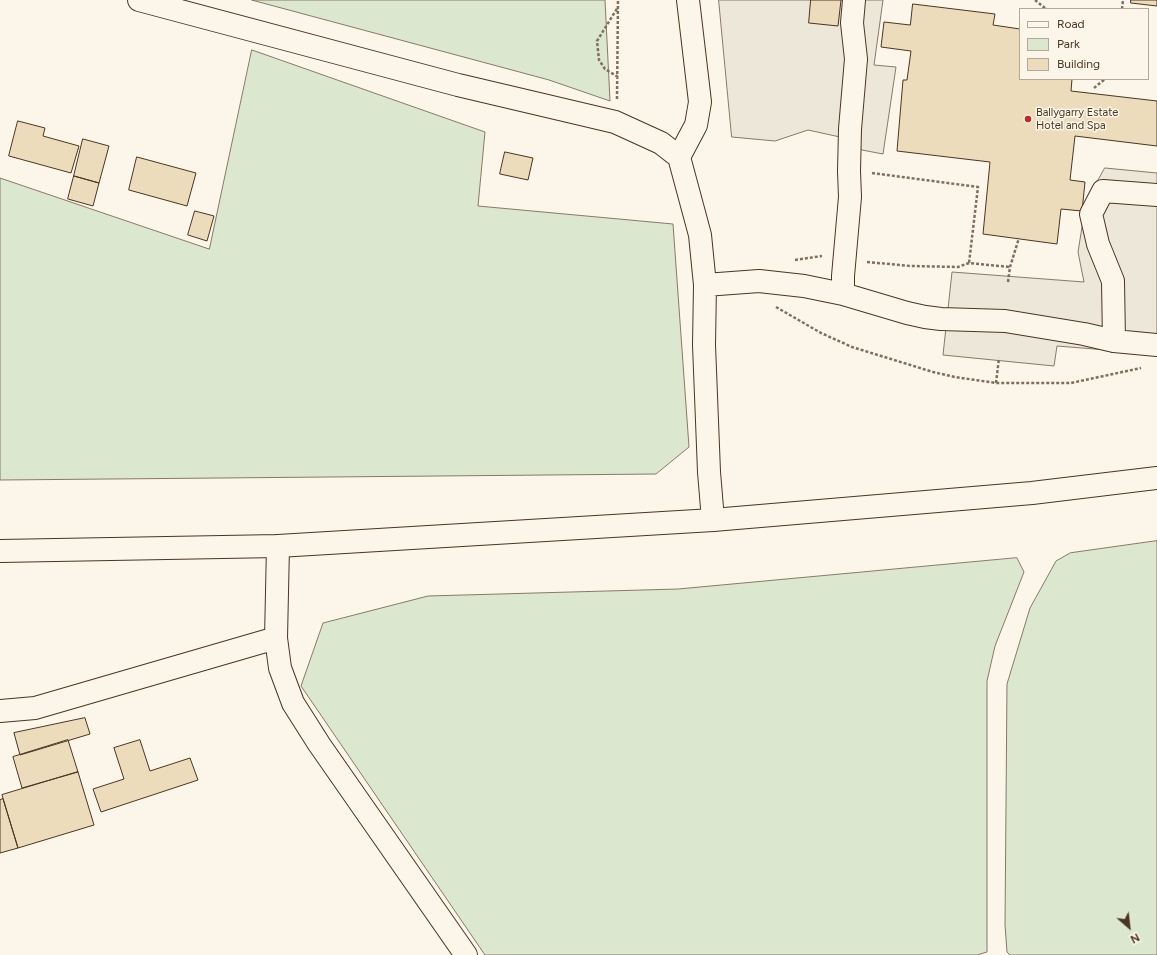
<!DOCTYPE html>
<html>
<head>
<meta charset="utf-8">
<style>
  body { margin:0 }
  #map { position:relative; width:1157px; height:955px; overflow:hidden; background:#fbf6e9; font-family:Figtree,sans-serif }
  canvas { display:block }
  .legend { position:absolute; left:1019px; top:8px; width:130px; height:72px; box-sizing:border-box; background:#fbf6e9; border:1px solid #b4a999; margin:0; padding:5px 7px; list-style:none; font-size:12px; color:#4a3520 }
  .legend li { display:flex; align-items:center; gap:8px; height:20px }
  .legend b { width:20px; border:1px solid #b4a999 }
  .north { position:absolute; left:1109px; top:907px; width:40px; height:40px; -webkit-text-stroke:3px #fbf6e9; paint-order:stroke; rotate:152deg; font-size:11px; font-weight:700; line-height:16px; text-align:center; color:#4a3520 }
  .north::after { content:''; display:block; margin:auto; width:14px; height:18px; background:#4a3520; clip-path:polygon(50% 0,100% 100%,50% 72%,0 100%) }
</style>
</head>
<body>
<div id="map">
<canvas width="1157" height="955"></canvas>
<ul class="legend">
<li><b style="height:5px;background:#fbf6e9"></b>Road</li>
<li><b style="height:11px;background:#dce7d0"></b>Park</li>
<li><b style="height:11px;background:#ecdcbc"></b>Building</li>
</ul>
<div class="north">N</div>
</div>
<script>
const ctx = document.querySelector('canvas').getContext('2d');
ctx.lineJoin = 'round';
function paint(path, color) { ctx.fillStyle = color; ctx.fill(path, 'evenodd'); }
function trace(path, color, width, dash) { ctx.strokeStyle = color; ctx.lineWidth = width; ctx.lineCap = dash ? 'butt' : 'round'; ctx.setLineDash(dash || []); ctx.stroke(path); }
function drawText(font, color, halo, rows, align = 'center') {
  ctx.font = font + ' Figtree,sans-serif'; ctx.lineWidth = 3; ctx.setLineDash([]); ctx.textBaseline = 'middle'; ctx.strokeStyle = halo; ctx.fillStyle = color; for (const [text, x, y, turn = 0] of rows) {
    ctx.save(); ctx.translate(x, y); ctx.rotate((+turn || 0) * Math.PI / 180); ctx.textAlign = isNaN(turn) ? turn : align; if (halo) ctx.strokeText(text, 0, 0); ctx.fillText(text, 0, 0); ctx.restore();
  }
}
const green = new Path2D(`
  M252 0H605L610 101 549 80Z
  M252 50 485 132 478 206 673 224 689 447 656 474 0 480V178L209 249Z
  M1157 541V955H1010L1007 952 1005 925 1007 684 1030 608 1056 561 1070 553Z
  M1017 558 1024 572 995 646 987 681V952L977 955H485L301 686 323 623 428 596 678 589Z`);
const parking = new Path2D(`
  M719 0H883L874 65 896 67 883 154 862 150 840 137 808 130 775 141 732 137Z
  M1105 168 1157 173V354L1057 346 1054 366 943 355 952 272 1084 282 1078 252 1086 202Z`);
const building = new Path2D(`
  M811 0H841L838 26 809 23Z
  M1131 0H1157V6L1131 3Z
  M913 4 995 14 993 25 1020 29V79H1072L1071 91 1157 101V146L1075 136 1070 180 1085 182 1082 211 1061 209 1057 244 983 234 990 162 897 151 903 80H907L911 51 881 47 884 22 910 25Z
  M18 121 45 128 43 136 79 146 71 173 9 156Z
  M83 139 109 146 99 183 74 176Z
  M505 152 533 158 528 180 500 174Z
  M137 157 196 173 187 206 129 190Z
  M74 176 99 183 93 206 68 199Z
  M195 211 214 216 207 241 188 235Z
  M85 718 90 734 20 755 14 733Z
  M68 740 78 772 22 788 13 757Z
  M140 740 150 771 190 758 198 780 101 812 93 789 124 779 114 748Z
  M78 772 94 825 18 848 2 795Z
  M3 799 18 848 0 853V800Z`);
const path = new Path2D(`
  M1035 0 1046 9
  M1122 9 1123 0
  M618 77 605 69 599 60 597 41 618 7
  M1094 88 1105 79
  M617 99 618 0
  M872 173 978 187 969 263
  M795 260 822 256
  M867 262 911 266 958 267 969 263 1010 267
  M1008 282 1010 267 1019 238
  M776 307 821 333 852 347 933 372 955 377 996 383H1071L1141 368
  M996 383 999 358`);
const minor = new Path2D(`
  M139 0 458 85 615 122 661 143 679 157 700 235 705 285 704 345 709 472 713 520
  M679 157 696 125 700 102 688 0
  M705 285 759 281 804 286 843 294 907 313 925 317 941 319 1005 321 1084 334 1114 341 1157 345
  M843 294V276L850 197 849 171 850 129 856 59 852 23 854 0
  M1114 341 1113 281 1098 244 1091 214 1103 191 1157 195
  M278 546 276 638 280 668 293 703 319 744 466 955
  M0 711 35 708 276 638`);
const highway = new Path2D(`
  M0 551 278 546 713 520 1032 493 1157 478`);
const markers = [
  [1028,119,4,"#c62828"]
];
const poiNames = [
  ["Ballygarry Estate",1036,113],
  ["Hotel and Spa",1036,126]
];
paint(green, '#dce7d0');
trace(green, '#887966', 1);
paint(parking, '#ede7d9');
trace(parking, '#887966', 1);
paint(building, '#ecdcbc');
trace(building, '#4a3520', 1);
trace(minor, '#4a3520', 24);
trace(highway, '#4a3520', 24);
trace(path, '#7f6f5c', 2.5, [3, 2]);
trace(minor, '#fbf6e9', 22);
trace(highway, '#fbf6e9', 22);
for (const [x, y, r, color] of markers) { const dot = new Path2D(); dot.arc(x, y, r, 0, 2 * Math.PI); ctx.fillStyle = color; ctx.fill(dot); trace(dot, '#fbf6e9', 1.5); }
drawText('11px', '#4a3520', '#fbf6e9', poiNames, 'left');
</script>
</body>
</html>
